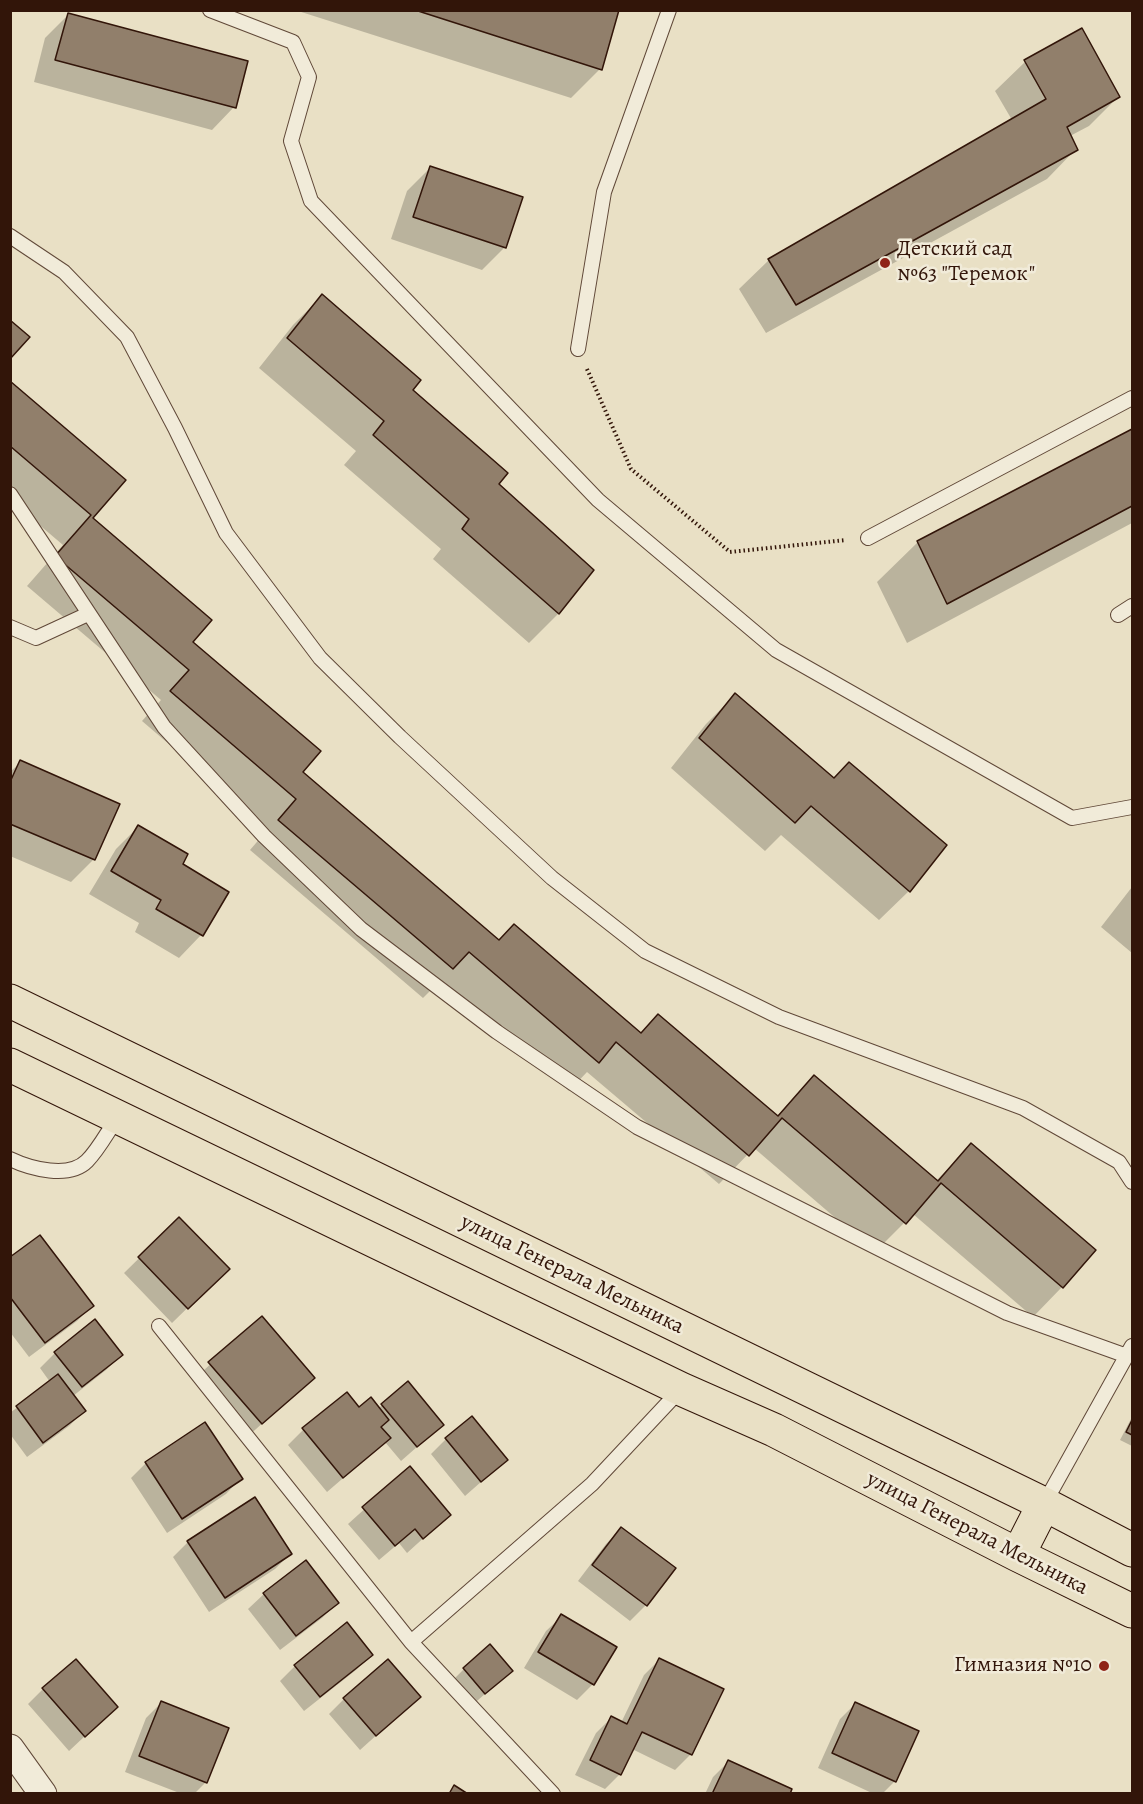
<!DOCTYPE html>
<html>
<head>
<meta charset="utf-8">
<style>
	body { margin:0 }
	#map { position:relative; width:1143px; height:1804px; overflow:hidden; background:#e9e0c5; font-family:Alegreya,serif }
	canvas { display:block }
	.frame { position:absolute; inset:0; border:12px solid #321509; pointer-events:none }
</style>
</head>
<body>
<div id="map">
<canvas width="1143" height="1804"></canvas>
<div class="frame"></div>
</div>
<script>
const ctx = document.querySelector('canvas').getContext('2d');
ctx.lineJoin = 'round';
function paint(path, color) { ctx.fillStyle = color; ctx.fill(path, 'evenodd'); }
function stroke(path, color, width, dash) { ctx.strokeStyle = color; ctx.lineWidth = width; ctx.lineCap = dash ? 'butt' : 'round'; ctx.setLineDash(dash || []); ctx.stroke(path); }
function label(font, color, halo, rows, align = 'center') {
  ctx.font = font + ' Alegreya,serif'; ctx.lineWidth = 5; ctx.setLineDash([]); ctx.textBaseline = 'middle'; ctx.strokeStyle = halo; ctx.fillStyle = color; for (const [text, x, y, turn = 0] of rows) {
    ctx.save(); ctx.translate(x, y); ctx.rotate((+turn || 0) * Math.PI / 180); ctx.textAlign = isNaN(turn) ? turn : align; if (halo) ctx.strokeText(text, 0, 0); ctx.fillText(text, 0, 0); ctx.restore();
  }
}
paint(new Path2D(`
	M295 10H616L600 69 571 98Z
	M68 15 234 107 212 130 34 82 45 38Z
	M1082 30 1118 97 1089 126 1070 136 1076 149 1047 179 766 333 739 289 769 260 1012 120 995 91 1025 62Z
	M430 168 505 247 482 270 391 239 407 191Z
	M322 296 497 485 592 570 558 614 529 643 433 559 441 549 344 465 356 451 259 368 293 325Z
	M10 383 124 480 91 518 301 772 498 941 640 1034 776 1117 814 1077 936 1181 971 1145 1094 1250 1062 1287 1033 1317 913 1214 875 1252 754 1148 719 1184 587 1072 569 1091 440 981 423 998 250 850 268 829 142 721 161 700 27 586 63 545 10 500Z
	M1132 430V523L907 643 877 582 918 542Z
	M735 695 833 780 909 891 879 920 781 835 765 851 671 768 706 724Z
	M21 762 94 859 71 882 10 856V772Z
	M138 827 181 864 227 892 201 935 179 958 135 932 139 923 89 894 116 849Z
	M1132 887V953L1101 927Z
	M179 1219 212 1284 172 1323 124 1273Z
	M10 1259 92 1306 77 1321 29 1357 10 1332Z
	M262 1318 313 1378 246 1438 194 1379Z
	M94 1322 121 1355 106 1370 73 1396 84 1411 69 1426 27 1457 10 1434V1413L50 1382 40 1368 55 1353Z
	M346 1394 359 1409H378L382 1405 442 1425 401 1461 385 1442 327 1492 288 1445 303 1430Z
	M1132 1417V1446L1120 1440Z
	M204 1424 241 1478 226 1494 167 1533 131 1478 146 1463Z
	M446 1439 506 1460 465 1496 431 1454Z
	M410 1468 449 1515 407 1553 399 1543 379 1560 348 1524Z
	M621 1529 674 1569 646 1605 630 1621 578 1581 606 1544Z
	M188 1542 290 1554 275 1569 209 1612 173 1557Z
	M305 1562 337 1603 322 1618 280 1650 248 1609 264 1594Z
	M562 1616 615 1648 593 1684 577 1700 524 1668 546 1631Z
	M371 1655 356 1670 304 1711 280 1681 295 1666Z
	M659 1660 722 1690 691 1754 675 1770 632 1749 620 1774 605 1789 575 1775 596 1733 611 1718 621 1723 644 1675Z
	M464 1669 511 1671 469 1708 449 1684Z
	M43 1689 116 1707 69 1751 28 1704Z
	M419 1697 360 1750 329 1714 344 1699Z
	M161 1703 206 1782 194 1794H182L125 1772 146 1718Z
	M855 1704 895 1781 882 1794H874L818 1768 840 1719Z
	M728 1762 788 1794H705L713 1777Z`), '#0003');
const building = new Path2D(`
	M415 10H619L602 70Z
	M68 13 248 61 236 108 55 60Z
	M1082 28 1120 97 1067 127 1078 150 796 305 768 259 1046 99 1024 60Z
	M430 166 523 197 506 248 413 217Z
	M322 294 421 380 413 390 508 473 499 484 594 570 559 614 462 529 469 519 373 435 384 421 287 338Z
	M10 320 30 337 10 359Z
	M10 381 126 480 93 518 212 620 193 642 321 751 303 772 499 940 514 924 641 1033 658 1014 778 1116 814 1075 938 1181 971 1143 1096 1250 1063 1288 941 1183 906 1224 782 1118 749 1156 616 1042 599 1063 469 952 453 969 278 820 296 799 170 691 189 670 55 556 91 515 10 446Z
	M1132 429V506L947 604 917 541Z
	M735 693 834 778 849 762 947 845 910 892 811 806 795 823 699 738Z
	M20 760 120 804 95 860 10 824V782Z
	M138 825 188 854 183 864 229 892 203 936 156 909 161 900 111 871Z
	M179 1217 230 1269 188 1309 138 1257Z
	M40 1235 94 1306 45 1343 10 1297V1257Z
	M262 1316 315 1378 262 1424 208 1362Z
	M95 1319 123 1355 82 1387 54 1352Z
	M58 1374 86 1411 43 1443 16 1406Z
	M408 1381 444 1425 417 1447 381 1404Z
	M347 1392 359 1407 371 1397 389 1420 381 1427 391 1438 343 1478 302 1428Z
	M472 1416 508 1460 481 1482 445 1438Z
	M1132 1420V1435L1126 1432Z
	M205 1422 243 1479 182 1519 145 1462Z
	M410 1466 451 1515 423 1539 415 1529 395 1546 362 1507Z
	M255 1497 292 1554 225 1598 187 1541Z
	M621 1527 676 1568 647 1606 592 1565Z
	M306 1560 339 1603 296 1636 263 1593Z
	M561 1614 617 1647 594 1685 538 1652Z
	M347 1622 373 1655 320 1697 294 1665Z
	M490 1644 513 1671 485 1694 463 1668Z
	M659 1658 724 1689 692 1755 642 1732 621 1775 590 1760 611 1716 627 1724Z
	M76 1659 118 1707 85 1737 42 1688Z
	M388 1659 421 1697 376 1736 343 1698Z
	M161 1701 229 1728 207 1783 139 1756Z
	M855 1702 919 1731 896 1782 832 1753Z
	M728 1760 792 1789 790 1794H712Z
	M454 1785 468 1794H449Z`);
paint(building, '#917f6b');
stroke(building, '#321509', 1.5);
const service = new Path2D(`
	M210 10 293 42 309 77 291 141 311 201 598 500 776 650 1072 818 1132 807
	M10 236 64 272 127 337 175 428 226 533 320 658 400 737 552 878 645 951 779 1017 1023 1108 1119 1162 1132 1182
	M578 349 604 192 669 10
	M10 494 164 727 264 836 361 929 497 1032 637 1127 1007 1313 1127 1356
	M868 538 1132 398
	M1118 615 1132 606
	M10 627 36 638 88 614
	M10 1159C31 1169 69 1179 87 1161 99 1149 108 1131 118 1117
	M159 1326 411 1642 553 1794
	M1044 1504 1132 1346
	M411 1642 592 1484 681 1389`);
const minor = new Path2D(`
	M10 1748 43 1794`);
const primary = new Path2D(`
	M10 1001 1044 1504 1132 1550
	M10 1065 681 1389 774 1430 1018 1555 1132 1611
	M1018 1555 1044 1504`);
stroke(service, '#604838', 16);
stroke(minor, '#604838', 29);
stroke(primary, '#321509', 35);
stroke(new Path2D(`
	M587 369 631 469 730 552 846 540`), '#321509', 4, [1.5, 3]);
stroke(service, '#f1ebd9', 14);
stroke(minor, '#f1ebd9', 27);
stroke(primary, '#e9e0c5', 33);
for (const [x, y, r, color] of [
	[885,263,6,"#8f2418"],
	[1104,1666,6,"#8f2418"]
]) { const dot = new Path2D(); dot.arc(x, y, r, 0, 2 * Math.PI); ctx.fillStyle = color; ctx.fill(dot); stroke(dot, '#f1ebd9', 2); }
label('22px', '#321509', '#f1ebd9', [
	["Детский сад",897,250],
	["№63 \"Теремок\"",897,275],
	["Гимназия №10",1092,1666,"right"]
], 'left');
label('22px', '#321509', '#f1ebd9', [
	["улица Генерала Мельника",572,1275,26],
	["улица Генерала Мельника",977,1534,27]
]);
</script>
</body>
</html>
